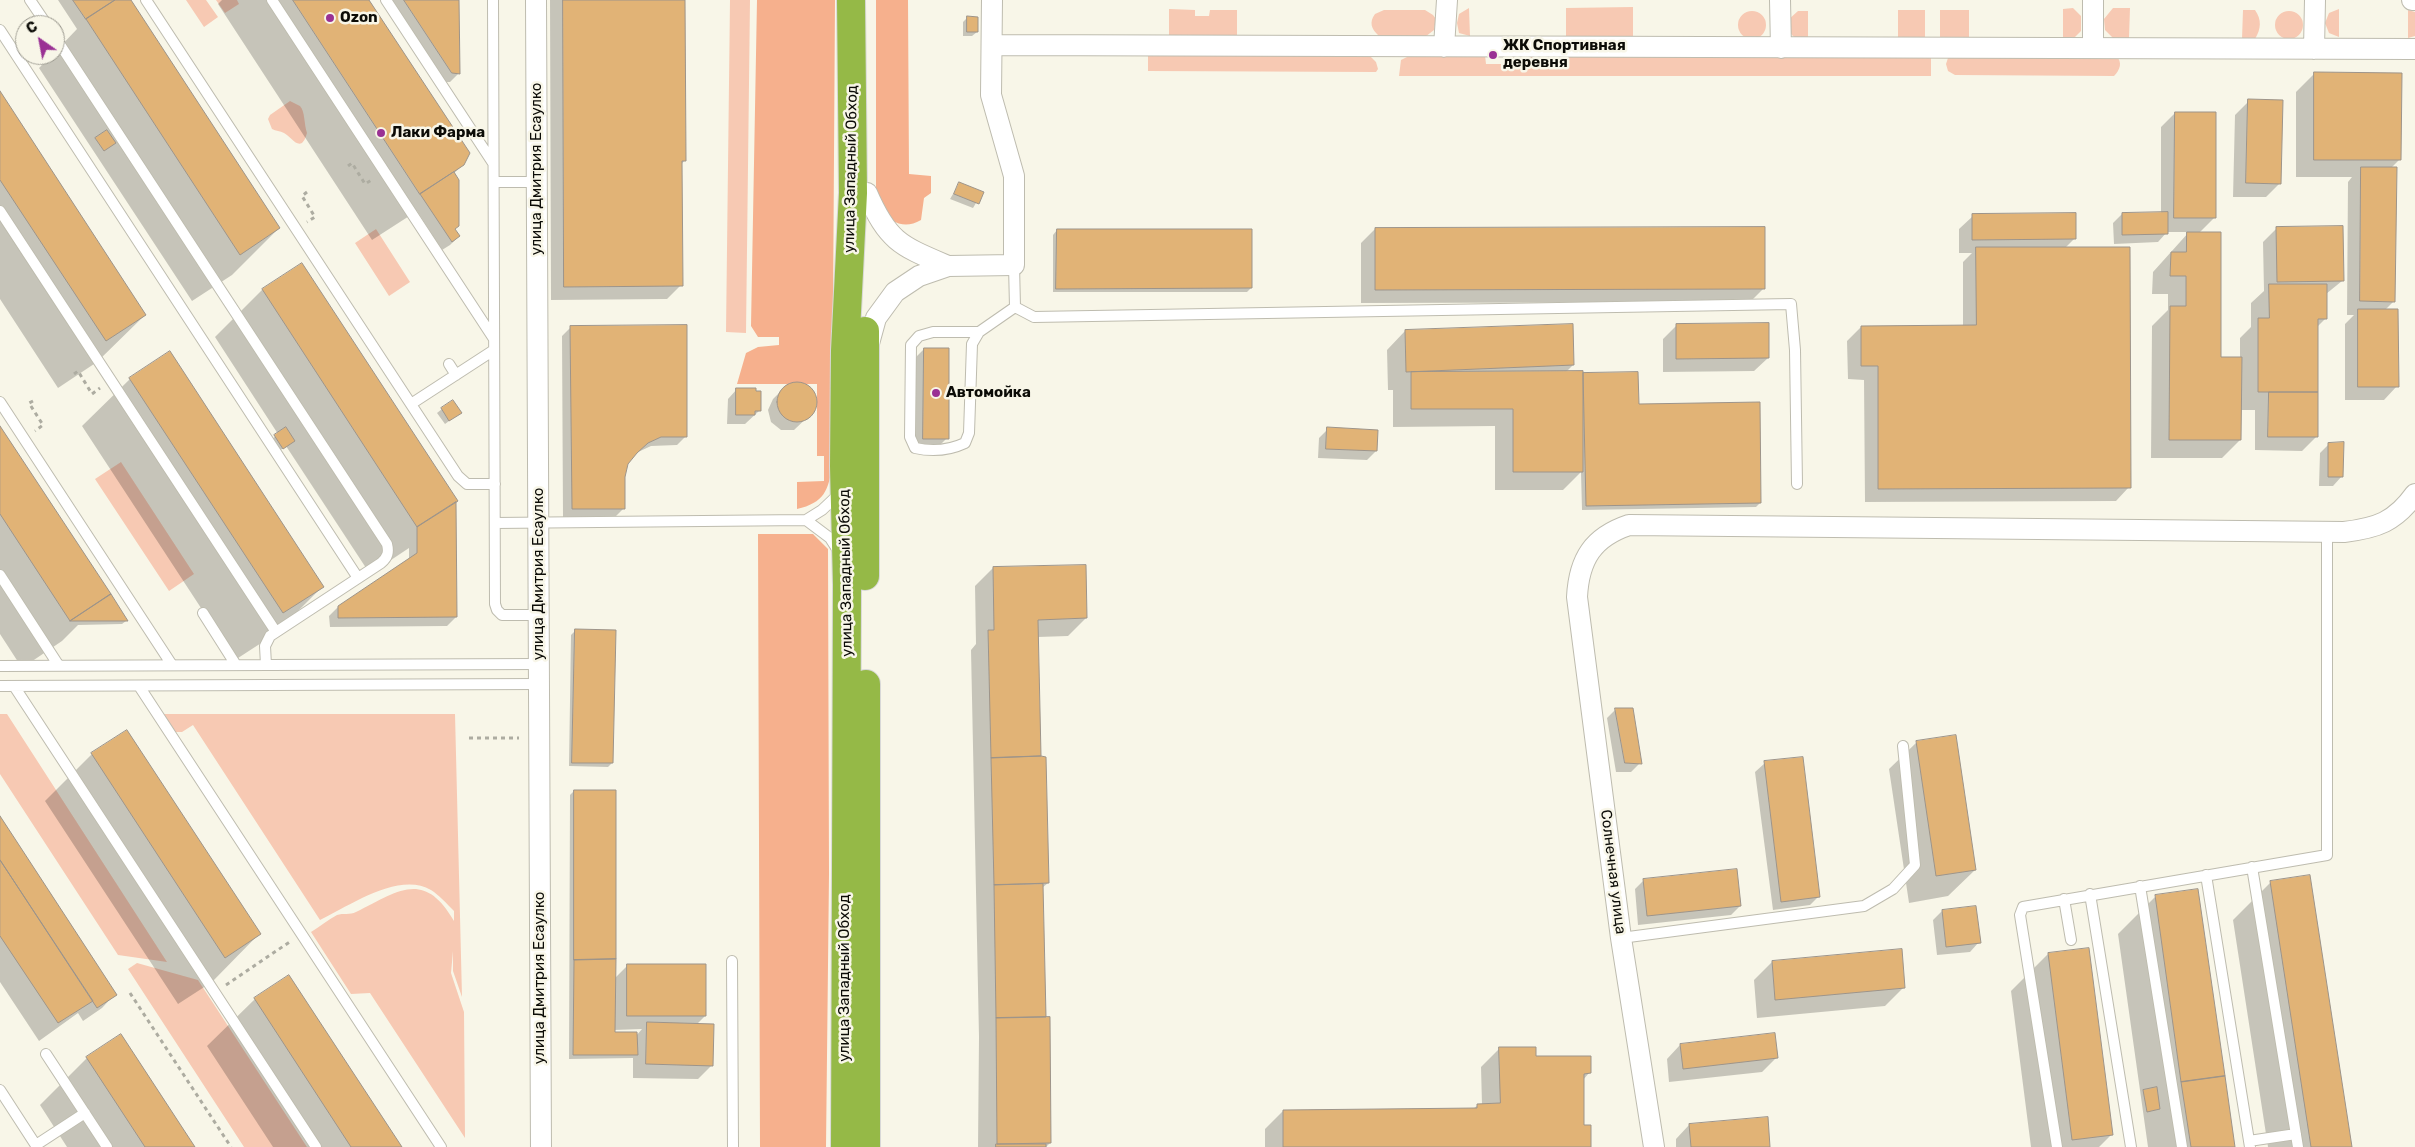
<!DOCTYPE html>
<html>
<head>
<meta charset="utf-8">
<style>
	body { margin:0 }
	#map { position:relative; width:2415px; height:1147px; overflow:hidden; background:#f8f6e8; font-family:Rubik,sans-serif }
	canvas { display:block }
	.north { position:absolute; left:15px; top:15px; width:50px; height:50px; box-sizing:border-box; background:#f8f6e8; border:1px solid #9a988e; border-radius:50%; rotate:327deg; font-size:14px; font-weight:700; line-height:20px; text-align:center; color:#0c0c07 }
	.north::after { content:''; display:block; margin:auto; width:18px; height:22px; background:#9a3194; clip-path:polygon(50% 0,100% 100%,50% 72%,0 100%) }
</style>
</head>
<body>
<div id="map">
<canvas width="2415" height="1147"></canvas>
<div class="north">С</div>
</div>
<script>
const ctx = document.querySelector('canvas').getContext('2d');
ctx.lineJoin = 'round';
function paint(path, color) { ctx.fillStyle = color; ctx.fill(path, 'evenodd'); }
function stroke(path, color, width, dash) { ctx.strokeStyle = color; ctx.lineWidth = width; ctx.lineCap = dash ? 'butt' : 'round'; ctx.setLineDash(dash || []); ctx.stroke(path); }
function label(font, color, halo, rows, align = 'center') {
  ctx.font = font + ' Rubik,sans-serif'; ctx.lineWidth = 5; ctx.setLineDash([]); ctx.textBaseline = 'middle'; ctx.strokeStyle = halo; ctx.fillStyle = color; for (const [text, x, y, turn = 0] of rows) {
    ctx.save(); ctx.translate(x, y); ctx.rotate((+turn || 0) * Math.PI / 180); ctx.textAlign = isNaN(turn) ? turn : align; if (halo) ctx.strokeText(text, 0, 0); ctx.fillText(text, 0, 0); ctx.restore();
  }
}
paint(new Path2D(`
	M186 0H206L218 17 204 27Z
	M216 0H237L239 4 225 13Z
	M730 0H750L746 333 726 332Z
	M1633 7V37H1566V8Z
	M1469 8 1470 36 1459 33 1457 23 1459 14Z
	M2073 8 2081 16V31L2074 38H2063V9Z
	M2113 8H2130L2129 38H2113L2105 30 2104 19Z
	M1169 9 1195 10V16H1209L1210 10H1237V36H1169Z
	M2339 9V37L2329 33 2325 23 2329 13Z
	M1384 10H1425L1433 15 1436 19 1434 30 1425 37 1379 36C1371 29 1369 22 1375 14Z
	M1898 10H1925V40H1898Z
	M1940 10H1969V39L1940 40Z
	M2243 10H2255C2262 20 2261 29 2255 39H2242Z
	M2408 10 2415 12V36L2408 38Z
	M2275 25a14 14 0 1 1 28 0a14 14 0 1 1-28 0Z
	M1738 25a14 14 0 1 1 28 0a14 14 0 1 1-28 0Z
	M1798 11H1808V41C1791 37 1791 38 1788 20Z
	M1148 52 1369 55 1376 62 1378 69 1376 72 1148 71Z
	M1485 55 1486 64H1510V56L1931 55V76H1399L1401 60 1409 56Z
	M1949 55 2116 56C2123 62 2120 70 2114 76L1955 75 1948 71 1946 64Z
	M290 101 300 106C305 111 304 124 307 133 301 155 292 137 284 133 280 131 276 131 272 129L268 119 270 115Z
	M376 229 410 282 389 296 355 243Z
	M121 462 194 574 169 591 95 479Z
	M0 714H7L167 962 118 955 0 774Z
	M164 714H455L462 997 453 971V951L451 973 464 1012 465 1138 370 993 351 994 311 932C319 927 328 920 337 915 343 913 350 915 356 912 398 891 424 869 454 921V911C447 904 439 895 431 890 399 871 349 906 320 920L193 725 182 732H175Z
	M137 963 198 980 307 1147H244L128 969Z`), '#f7c9b3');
paint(new Path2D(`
	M757 0H835L832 465C829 490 824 503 797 509V482L824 481V456H817V384H737L746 353 758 347 779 345V337H758L751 326Z
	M876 0H908L909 174 931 176V193L924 198 921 220C910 226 902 226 891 220L876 190Z
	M758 534H813L828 549 829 874 826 1147H760Z`), '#f6b08d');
paint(new Path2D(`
	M58 0H130L279 228 232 275 192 301 39 68 52 55H55V52L77 29Z
	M222 0H368L463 165 453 174 454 229 459 236 450 245 442 250 417 211 372 240 218 4Z
	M390 0H458L459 73 450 82H443Z
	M550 0H684V161L681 165V285L667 299 551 300Z
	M967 18 977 32 972 36H963V22Z
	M2315 73 2400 159 2391 168 2394 301 2385 310 2397 386 2384 400H2345V324L2354 315H2347L2348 182 2352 177H2296V92Z
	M0 94 145 315 97 362 58 388 0 299Z
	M2249 101 2280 183 2266 197H2233L2235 115Z
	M2175 113 2214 218 2199 233 2219 358H2240V338L2251 327V303L2264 291 2263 242 2277 228 2342 281 2326 294V318L2317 327 2316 437 2302 451 2255 450V410H2240V440L2222 458H2151L2152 326 2168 310V294H2152L2153 272 2189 232H2167L2158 242 2114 244 2113 223 2122 214 2161 213V127Z
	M959 184 982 193 973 208 950 199Z
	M1973 216 2075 238 2065 248 2129 487 2116 501 1865 502 1864 380 1848 379 1847 341 1861 327H1963V262L1972 253H1959V229Z
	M1375 229 1764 288 1750 302 1361 303V243Z
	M1057 230 1251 288 1247 292H1053V235Z
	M302 264 455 502 456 617 447 626 330 627 329 616 338 607 409 560V548L370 574 286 446 278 452 271 440 278 434 215 337 262 290Z
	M1677 325 1768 358 1754 371 1663 372V339Z
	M571 327 686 436 677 445 651 446 638 452 627 463 623 477 624 508 615 517 563 518 562 336Z
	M1405 331 1573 365 1565 373 1582 376 1584 374 1637 406 1760 503 1756 507 1582 510 1581 472 1563 490H1495V426L1393 427V390H1388L1387 350Z
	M924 349 947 438 933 452H910V363Z
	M130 379 322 587 275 634 235 660 82 426Z
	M799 384 810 389 813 394 815 405 813 412 794 430H781L771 422 768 410 773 399 782 390 787 386Z
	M737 389 759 411 745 424H727L728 399Z
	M442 409 460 413 445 424 437 413Z
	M0 428 126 621 122 624 78 625 62 641 22 668 0 634Z
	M1328 429 1376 451 1367 460 1318 458 1319 438Z
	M2329 444 2342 476 2333 486H2319L2320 453Z
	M993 568 1086 618 1068 636 1038 637 1040 758 1048 883 1042 888 1050 1143 1046 1147H978L979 1037 971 650 976 644 975 586Z
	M575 631 612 763 608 767 569 766 571 635Z
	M1616 709 1640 763 1631 772H1616L1607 718Z
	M1955 737 1975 870 1948 896 1909 903 1889 769 1916 743Z
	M92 754 259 934 212 982 178 1004 45 801Z
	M1765 763 1819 896 1810 905 1773 910 1755 772Z
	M574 791 614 979 628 965 705 1016 696 1025 712 1065 698 1079 633 1078V1058L569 1059 570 795ZM642 1029 636 1036 614 1034V1030Z
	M0 818 115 994 102 1008 83 1021 78 1013 39 1041 0 982Z
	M1644 880 1740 906 1731 915 1638 925 1635 889Z
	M2271 882 2351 1147H2268L2233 920Z
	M2155 897 2234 1147H2148L2118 934Z
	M1942 911 1979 942 1970 952 1937 955 1933 920Z
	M2048 954 2112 1134 2099 1147H2031L2011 991Z
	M1772 962 1904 987 1885 1006 1757 1018 1754 980Z
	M289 976 401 1147H273L207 1046 255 999Z
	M1680 1045 1776 1058 1762 1072 1669 1082 1667 1059Z
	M1500 1048 1589 1073 1583 1080V1126L1590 1147H1265V1129L1283 1111 1473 1109 1478 1105H1482L1481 1067Z
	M87 1058 193 1147H67L40 1105Z
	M1689 1125 1769 1147H1676V1139Z`), '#0003');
const building = new Path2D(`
	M73 0H115L86 19Z
	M115 0H131L280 228 240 255 86 19Z
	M293 0H369L470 153 464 165 420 194Z
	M404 0H459L460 74 452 73Z
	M563 0H685L686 161H682L683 286 564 287Z
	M967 16 978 17V32H967Z
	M2314 72 2402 73 2401 160H2314Z
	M0 91 146 315 106 341 0 180Z
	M2248 99 2283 100 2281 184 2246 183Z
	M2175 112H2216V218H2174Z
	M107 130 116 143 104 151 95 138Z
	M2361 167H2397L2395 302 2360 301Z
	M454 172 459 180V226L455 229 460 236 452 242 420 194Z
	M959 182 984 192 979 204 954 194Z
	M2168 212V234L2122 235V213Z
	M2076 213V239L1972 240V214Z
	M2343 226 2344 281 2277 282 2276 227Z
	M1765 227V289L1375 290V228Z
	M1057 229H1252V288L1056 289Z
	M2187 232H2221V357H2242L2241 440H2169L2170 306H2186V276H2170L2171 252H2186Z
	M1976 247H2130L2131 488 1878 489V366H1861V326L1976 325Z
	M302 263 458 501 417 527 262 289Z
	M2269 284H2327V319H2318V392H2258V318H2269Z
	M2358 309H2398L2399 387H2358Z
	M1769 323V358L1676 359V324Z
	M1573 324 1574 365 1406 372 1405 330Z
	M687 325V437H661L648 443 637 453 628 464 625 477V509H572L570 326Z
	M924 348H949V439H923Z
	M170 351 324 587 283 613 129 378Z
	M1583 371V472H1513V409H1411V372Z
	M1638 372 1639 404 1760 402 1761 503 1586 506 1583 373Z
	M777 402a20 20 0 1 1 40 0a20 20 0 1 1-40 0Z
	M736 388H756V391H761V411H755V415H736Z
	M2269 392H2318V437H2268Z
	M453 400 462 413 449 421 441 408Z
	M0 426 111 594 70 621 0 514Z
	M286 427 295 441 283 449 274 435Z
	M1327 427 1378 430 1377 451 1326 449Z
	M2344 442 2343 477H2328V443Z
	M456 502 457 617 338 618V606L417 553V527Z
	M1086 565 1087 618 1038 620 1041 756 991 758 988 630H994L993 567Z
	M111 594 128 621H70Z
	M575 629 616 630 613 763H572Z
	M1615 708H1633L1642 764 1625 763Z
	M127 730 261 934 225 958 91 753Z
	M1956 735 1976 870 1936 876 1916 741Z
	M1041 756 1046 757 1049 883 994 885 991 758Z
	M1803 757 1820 897 1781 902 1764 761Z
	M574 790H616V959L574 960Z
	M0 816 117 995 97 1008 0 860Z
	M0 860 93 1001 58 1023 0 936Z
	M1737 869 1741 906 1647 916 1643 879Z
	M2310 875 2352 1147H2311L2270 881Z
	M1043 884 1046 1017 996 1018 994 885Z
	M2198 889 2225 1076 2181 1082 2155 895Z
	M1976 906 1981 943 1946 947 1942 910Z
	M2089 948 2113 1135 2072 1140 2048 953Z
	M1902 949 1905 988 1775 1000 1772 961Z
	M616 959 615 1032H637L638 1055H573L574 960Z
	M627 964H706V1016H627Z
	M289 975 308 1004 402 1147H351L254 998Z
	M1050 1017 1051 1143 997 1144 996 1018Z
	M647 1022 714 1024 713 1066 646 1064Z
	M1775 1033 1778 1058 1683 1069 1680 1044Z
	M121 1034 195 1147H145L86 1057Z
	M1499 1047H1536V1056H1591V1073L1584 1074V1125H1591V1147H1283V1110L1477 1108V1104L1500 1103Z
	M2225 1076 2235 1147H2191L2181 1082Z
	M2157 1087 2160 1109 2147 1112 2143 1090Z
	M1768 1117 1770 1147H1691L1689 1124Z
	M996 1144H1046V1147H996Z`);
paint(building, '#e1b376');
stroke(building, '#9d948a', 1);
const lane = new Path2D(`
	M30 0 47 25
	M146 0 458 476 467 484H495
	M272 0 494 339
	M386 0 493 163
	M493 0 495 604 497 610 502 615H539
	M0 30 358 578
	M55 37 387 544C389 552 388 557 381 563L270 636 265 646 266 665
	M494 182H537
	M0 211 276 632
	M1014 265 1015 307 1034 317 1791 304 1795 350 1797 484
	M979 332H933L919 336 911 345 910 437 915 448C933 452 948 451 965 443L969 433 972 344 979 332 1015 307
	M449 364 456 375
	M0 402 172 665
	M411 404 494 350
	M806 520 830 538 839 552
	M495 523 806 520 822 510 840 493
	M0 575 59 666
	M203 613 236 665
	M0 666 539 664
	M0 686 539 684
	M14 686 316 1147
	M139 686 441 1147
	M2252 867 2298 1147
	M2206 875 2250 1147
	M2140 886 2182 1147
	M2090 894 2131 1147
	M2064 899 2071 940
	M1621 938 1864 906 1893 889 1915 865 1903 746
	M732 961 733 1147
	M46 1054 107 1147
	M0 1090 37 1147
	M2249 1141 2296 1134
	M36 1145 85 1113
	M2057 1147 2020 915 2023 907 2327 855V532`);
const street = new Path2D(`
	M536 0 541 1147
	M1780 0 1781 48
	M2412 0H2415
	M992 45 2415 49
	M1444 47 1447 0
	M2093 48V0
	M2314 49 2315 0
	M867 193C888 242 901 246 948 266
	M868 347 876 318 895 292 919 276 948 266 1014 265V176L991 95 992 0
	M1654 1147 1621 938 1577 597C1579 559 1593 537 1629 525L2344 532C2377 528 2395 522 2415 494`);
const highway = new Path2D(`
	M865 331V576
	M866 684V1147
	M845 1147 847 585 844 466 845 351 853 193 851 0`);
stroke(lane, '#bebcaf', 12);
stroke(street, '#bebcaf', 22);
stroke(highway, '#d8d8d7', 30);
stroke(new Path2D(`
	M348 166 352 163 365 184 373 179
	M307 192 302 196 315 217 307 222
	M74 374 78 371 92 394 100 388
	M33 401 29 403 43 425 35 431
	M469 738H519
	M226 985 291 941
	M130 993 231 1147`), '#adaca1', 3, [4, 4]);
stroke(lane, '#fff', 10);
stroke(street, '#fff', 20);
stroke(highway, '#95b947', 28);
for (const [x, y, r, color] of [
	[330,18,5,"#9a3194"],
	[1493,55,5,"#9a3194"],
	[381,133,5,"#9a3194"],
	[936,393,5,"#9a3194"]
]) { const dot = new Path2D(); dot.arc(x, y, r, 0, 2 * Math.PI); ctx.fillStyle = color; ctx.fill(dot); stroke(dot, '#f8f6e8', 2); }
label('bold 15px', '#0c0c07', '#f8f6e8', [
	["Ozon",340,18],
	["ЖК Спортивная",1503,46],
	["деревня",1503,63],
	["Лаки Фарма",391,133],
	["Автомойка",946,393]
], 'left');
label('15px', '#0c0c07', '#f8f6e8', [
	["улица Дмитрия Есаулко",537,169,-90],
	["улица Западный Обход",851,169,-89],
	["улица Западный Обход",846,573,-91],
	["улица Дмитрия Есаулко",539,574,-90],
	["Солнечная улица",1613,872,83],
	["улица Дмитрия Есаулко",540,978,-90],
	["улица Западный Обход",845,978,-90]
]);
</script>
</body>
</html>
